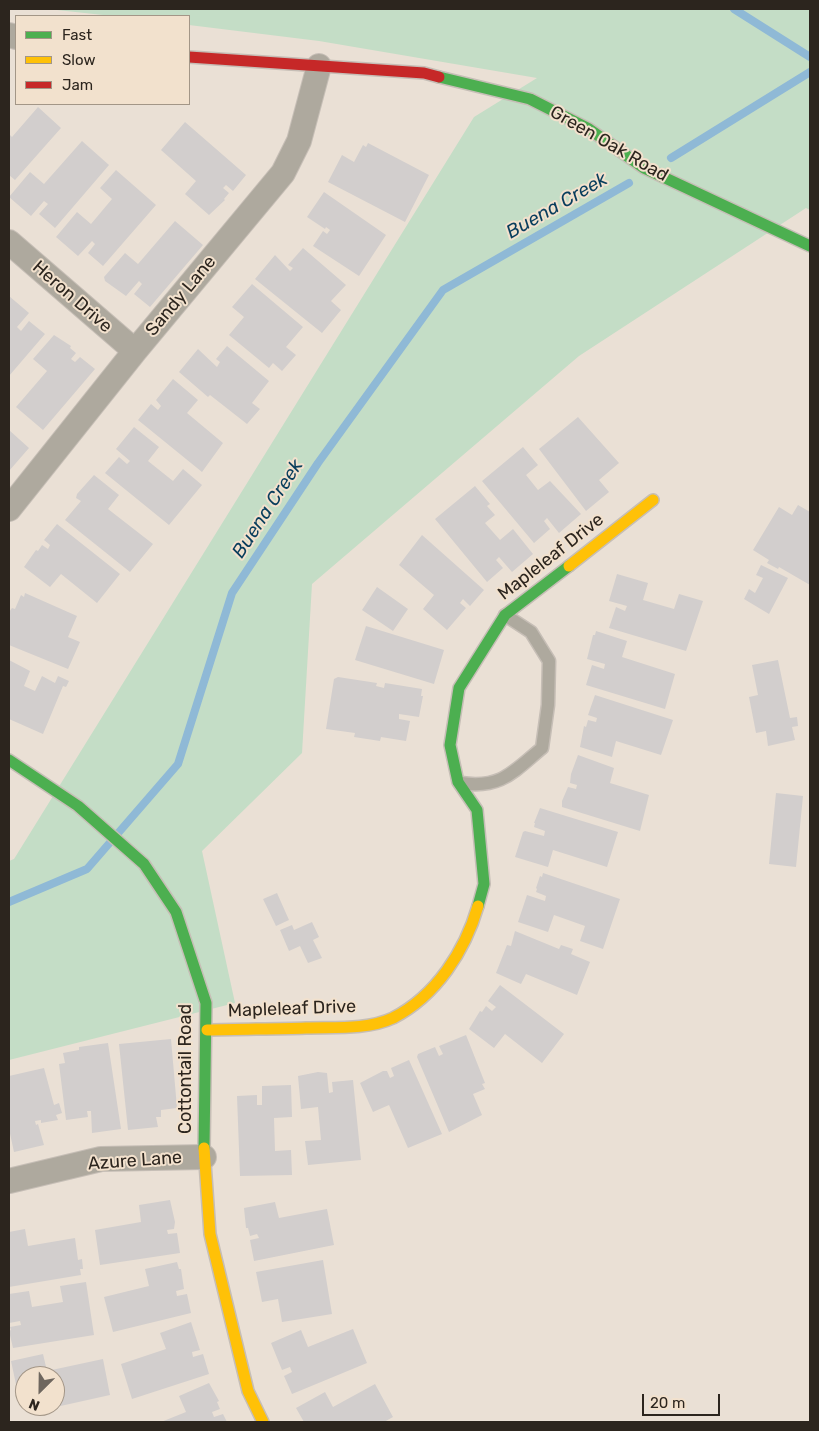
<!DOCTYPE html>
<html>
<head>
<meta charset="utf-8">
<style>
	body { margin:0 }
	#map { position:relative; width:819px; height:1431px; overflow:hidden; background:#eae0d5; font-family:Rubik,sans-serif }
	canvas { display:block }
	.frame { position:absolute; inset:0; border:10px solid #2c251e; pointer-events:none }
	.legend { position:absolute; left:15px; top:15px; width:175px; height:90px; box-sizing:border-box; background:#f2e1cd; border:1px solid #a39687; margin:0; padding:6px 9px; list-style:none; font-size:15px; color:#2c251e }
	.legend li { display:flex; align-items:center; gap:10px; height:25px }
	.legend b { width:25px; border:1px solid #a39687 }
	.north { position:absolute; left:15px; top:1366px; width:50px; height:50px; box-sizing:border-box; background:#f2e1cd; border:1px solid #a39687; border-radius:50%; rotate:203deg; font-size:14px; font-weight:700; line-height:20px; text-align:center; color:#2c251e }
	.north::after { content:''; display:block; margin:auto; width:18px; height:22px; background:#6e665e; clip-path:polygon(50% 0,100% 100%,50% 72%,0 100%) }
	.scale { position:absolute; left:642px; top:1394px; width:78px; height:22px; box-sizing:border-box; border:2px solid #2c251e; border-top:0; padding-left:6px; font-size:15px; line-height:18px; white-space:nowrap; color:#2c251e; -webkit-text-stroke:4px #f2e1cd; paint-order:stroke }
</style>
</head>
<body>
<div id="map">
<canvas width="819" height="1431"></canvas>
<div class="frame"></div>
<ul class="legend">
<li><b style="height:6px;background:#4caf50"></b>Fast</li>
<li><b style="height:6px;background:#ffc107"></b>Slow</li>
<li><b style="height:6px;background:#c62828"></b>Jam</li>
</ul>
<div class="north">N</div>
<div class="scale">20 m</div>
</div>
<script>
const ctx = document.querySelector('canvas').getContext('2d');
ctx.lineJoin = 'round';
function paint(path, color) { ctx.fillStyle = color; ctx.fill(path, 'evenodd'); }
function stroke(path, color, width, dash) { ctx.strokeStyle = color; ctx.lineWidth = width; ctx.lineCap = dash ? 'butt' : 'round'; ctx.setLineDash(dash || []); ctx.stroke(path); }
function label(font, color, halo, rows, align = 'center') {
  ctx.font = font + ' Rubik,sans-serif'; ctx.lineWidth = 4; ctx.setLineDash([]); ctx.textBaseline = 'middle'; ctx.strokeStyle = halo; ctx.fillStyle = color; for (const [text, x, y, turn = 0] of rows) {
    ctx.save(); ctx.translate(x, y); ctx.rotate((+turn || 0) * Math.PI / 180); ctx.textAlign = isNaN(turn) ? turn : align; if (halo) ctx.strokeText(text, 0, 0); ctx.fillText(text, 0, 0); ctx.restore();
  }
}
paint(new Path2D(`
	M48 9H810V210L806 208 579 356 312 584 302 753 202 851 235 1003 9 1060V861L14 859 474 117 537 78 319 41 189 25V16H112Z`), '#c4ddc6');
stroke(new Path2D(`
	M734 9 810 57
	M671 158 810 72
	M9 902 87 869 178 764 232 593 318 463 443 290 629 183`), '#8fb9d6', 8);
paint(new Path2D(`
	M38 107 61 128 15 180 9 175V134L12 137Z
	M185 122 246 175 233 191 226 185 223 188 229 193 224 199 225 200 209 215 185 194 196 181 161 150Z
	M82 141 109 165 55 228 39 214 48 204 44 201 31 216 9 197 30 172 44 184Z
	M368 143 429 175 405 222 328 182 342 155 354 162 363 145 366 147Z
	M116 170 156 205 103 266 88 253 95 244 92 241 78 256 56 237 77 212 91 224 112 199 100 188Z
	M324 192 386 235 359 276 313 246 323 231 327 234 330 230 326 227 325 229 307 217Z
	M175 221 203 245 150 307 134 294 142 284 139 281 126 296 105 281 104 277 125 253 138 264Z
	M303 248 346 285 331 301 341 310 322 333 255 279 275 255 290 271 293 268 288 265Z
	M252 284 303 327 286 347 296 355 282 371 273 363 269 368 229 335 244 317 232 307Z
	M9 296 29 313 17 327 21 331 29 321 45 334 9 376Z
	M54 335 71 346 70 348 76 353 71 359 75 362 80 357 95 369 43 430 16 407 47 371 33 359Z
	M227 346 269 381 252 403 260 409 247 424 210 395 208 397 179 372 198 349 217 367 220 362 216 359Z
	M173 379 198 400 187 413 223 443 202 472 138 420 151 404 158 410 161 406 156 400Z
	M578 417 619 463 599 480 609 492 586 511 539 449Z
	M134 427 159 447 148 461 173 481 183 469 202 485 169 525 105 473 119 457 127 464 130 461 116 449Z
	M9 430 29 448 9 471Z
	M523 447 538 465 526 475 538 490 550 481 581 514 559 533 547 518 544 521 550 529 534 543 482 481Z
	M94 475 119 495 108 509 153 544 130 572 65 520 81 501 76 498 77 494Z
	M475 486 490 504 487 506 495 515 485 523 500 540 513 529 533 554 512 572 499 557 496 560 503 568 487 582 435 519Z
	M798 505 810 512V585L779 567 778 569 767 563 769 560 753 550 779 507 792 515Z
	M57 524 120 574 97 603 61 574 50 587 24 567 36 550 38 551 42 545 48 549 50 545 44 540Z
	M422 535 484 590 470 606 463 599 460 603 466 608 447 630 423 609 434 595 399 565Z
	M761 565 788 578 769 614 744 599 749 589 755 593 763 578 756 575Z
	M617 574 648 583 643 600 674 609 679 594 703 601 686 651 609 628 616 607 625 611 627 606 609 601Z
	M377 587 408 609 393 631 362 610Z
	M25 593 77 616 68 637 80 642 68 669 9 645V612L12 608 15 609 21 595 24 597Z
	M366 626 444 650 434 684 355 660Z
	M596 631 627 641 622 657 675 674 665 709 586 685 592 665 604 669 605 664 587 659 593 635H595Z
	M9 660 30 671 24 686 35 691 42 676 55 683 58 676 69 681 66 687 63 686 43 734 9 719Z
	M778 660 790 718 797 717 798 726 792 727 795 740 768 746 766 731 756 733 749 697 758 695 752 665Z
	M338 677 377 683 376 686 384 688 385 683 422 689 421 696H423L419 717 399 714V719L410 721 406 741 381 737 380 741 354 737 355 733 326 729 334 679Z
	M595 695 673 720 661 755 616 741 612 757 580 747 584 726 586 727 588 720 596 722 597 718 588 715Z
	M578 755 614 768 610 783 649 795 640 831 562 807V801L568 787 576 789 577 785 570 783 571 774Z
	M776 793 803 796 796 867 769 864Z
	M540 808 618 832 607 867 553 850 548 867 515 857 523 832 525 831 544 836 545 831 534 827 535 823H534Z
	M543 873 620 899 603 949 580 941 585 926 554 915 548 932 518 922 527 895 545 901 546 896 536 892 537 889 536 888 540 876 542 877Z
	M277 893 289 920 276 926 263 899Z
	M312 922 319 937 313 940 322 958 308 963 300 946 289 951 280 930 292 925 294 930Z
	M515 931 559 949 561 945 573 949 571 954 590 962 577 995 526 974 521 984 496 973 507 945 511 946Z
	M500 985 564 1034 542 1063 505 1034 494 1048 469 1029 480 1011 482 1012 486 1006 492 1011 496 1007 488 1001Z
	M466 1035 485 1083 482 1084 485 1089 473 1094 482 1115 449 1132 417 1057 418 1054 435 1047 439 1056 443 1054 439 1046Z
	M171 1039 177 1108 161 1110V1117H156L158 1127 128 1130 119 1044Z
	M108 1043 121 1129 92 1133 91 1111H87L88 1117 66 1120 59 1064 65 1063 63 1053 79 1050V1047Z
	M409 1060 442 1134 408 1148 389 1105 373 1112 360 1083 383 1071H387L390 1078 394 1076 391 1068Z
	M44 1068 54 1105 59 1103 62 1113 56 1115 58 1120 41 1123V1120L35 1121 36 1125 38 1124 44 1145 14 1152 9 1129V1076Z
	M318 1072 327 1073 329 1093 333 1092 332 1082 353 1080 361 1160 308 1165 305 1141 321 1140 318 1107 301 1109 298 1076Z
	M291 1085 292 1117 274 1118 275 1151 291 1150 292 1175 240 1176 237 1096 257 1095V1105H262V1086Z
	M170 1200 175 1222 174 1229 167 1230 168 1234 177 1233 180 1253 100 1265 95 1230 141 1222 139 1205Z
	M275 1202 279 1218 327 1209 334 1245 254 1261 250 1240 259 1238 257 1234 250 1236 248 1228H246L244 1208Z
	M25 1229 28 1246 75 1238 78 1260 82 1259 83 1269H80L81 1275 9 1287V1232Z
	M323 1260 332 1314 282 1322 278 1299 262 1302 256 1272Z
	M177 1262 179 1269H181L184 1289 176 1291 177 1296 187 1294 191 1313 113 1332 104 1297 149 1286 145 1269Z
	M86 1282 94 1335 13 1348 9 1331 11 1330 10 1327 21 1325 20 1321 9 1323V1294L29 1291 32 1307 63 1302 60 1286Z
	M191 1322 200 1350 192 1352 193 1357 203 1354 209 1374 132 1399 121 1364 166 1349 160 1333Z
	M353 1329 367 1363 292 1394 284 1376 292 1372 290 1367 282 1370 271 1343 301 1330 308 1347Z
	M43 1354 47 1371 103 1359 110 1395 29 1413 28 1406H55V1376H25V1388L17 1389 11 1361Z
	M209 1383 219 1401 217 1402 220 1409 212 1412 214 1417 223 1414 227 1422H161L186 1412 179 1396Z
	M375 1384 393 1417 384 1422H304L296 1408 325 1392 333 1407Z`), '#d2cecd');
const lane = new Path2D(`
	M461 783C501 789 513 772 542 748L548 705 549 661 531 632 505 615`);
const street = new Path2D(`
	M9 35 16 37
	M9 242 135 351
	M9 509 135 351 283 173 299 141 319 66
	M9 1181 101 1159 204 1157`);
const fast = new Path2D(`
	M439 77 530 99 589 129 644 168 810 246
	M9 760 78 806 144 864 176 912 206 1003 204 1148
	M478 906 484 884 477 810 458 782 450 745 459 688 505 615 569 566`);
const slow = new Path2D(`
	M569 566 653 500
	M207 1030C240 1029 273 1029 306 1028 334 1027 367 1030 393 1018 436 996 465 951 478 906
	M204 1148 210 1234 248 1391 263 1422`);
const jam = new Path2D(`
	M189 57 424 73 439 77`);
stroke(lane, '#c6beb6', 15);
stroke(street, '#c6beb6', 26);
stroke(fast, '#c6beb6', 14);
stroke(slow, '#c6beb6', 14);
stroke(jam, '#c6beb6', 14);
stroke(lane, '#aea99e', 12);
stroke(street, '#aea99e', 24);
stroke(fast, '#4caf50', 11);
stroke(slow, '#ffc107', 11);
stroke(jam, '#c62828', 11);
label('18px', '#2c251e', '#f2e1cd', [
	["Green Oak Road",609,144,30],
	["Sandy Lane",181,296,-50],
	["Heron Drive",72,297,41],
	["Mapleleaf Drive",551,557,-38],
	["Mapleleaf Drive",292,1009,-2],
	["Cottontail Road",186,1069,-90],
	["Azure Lane",135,1161,-4]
]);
label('italic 19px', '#083d5c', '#f2e1cd', [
	["Buena Creek",557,206,-30],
	["Buena Creek",268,509,-57]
]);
</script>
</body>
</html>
